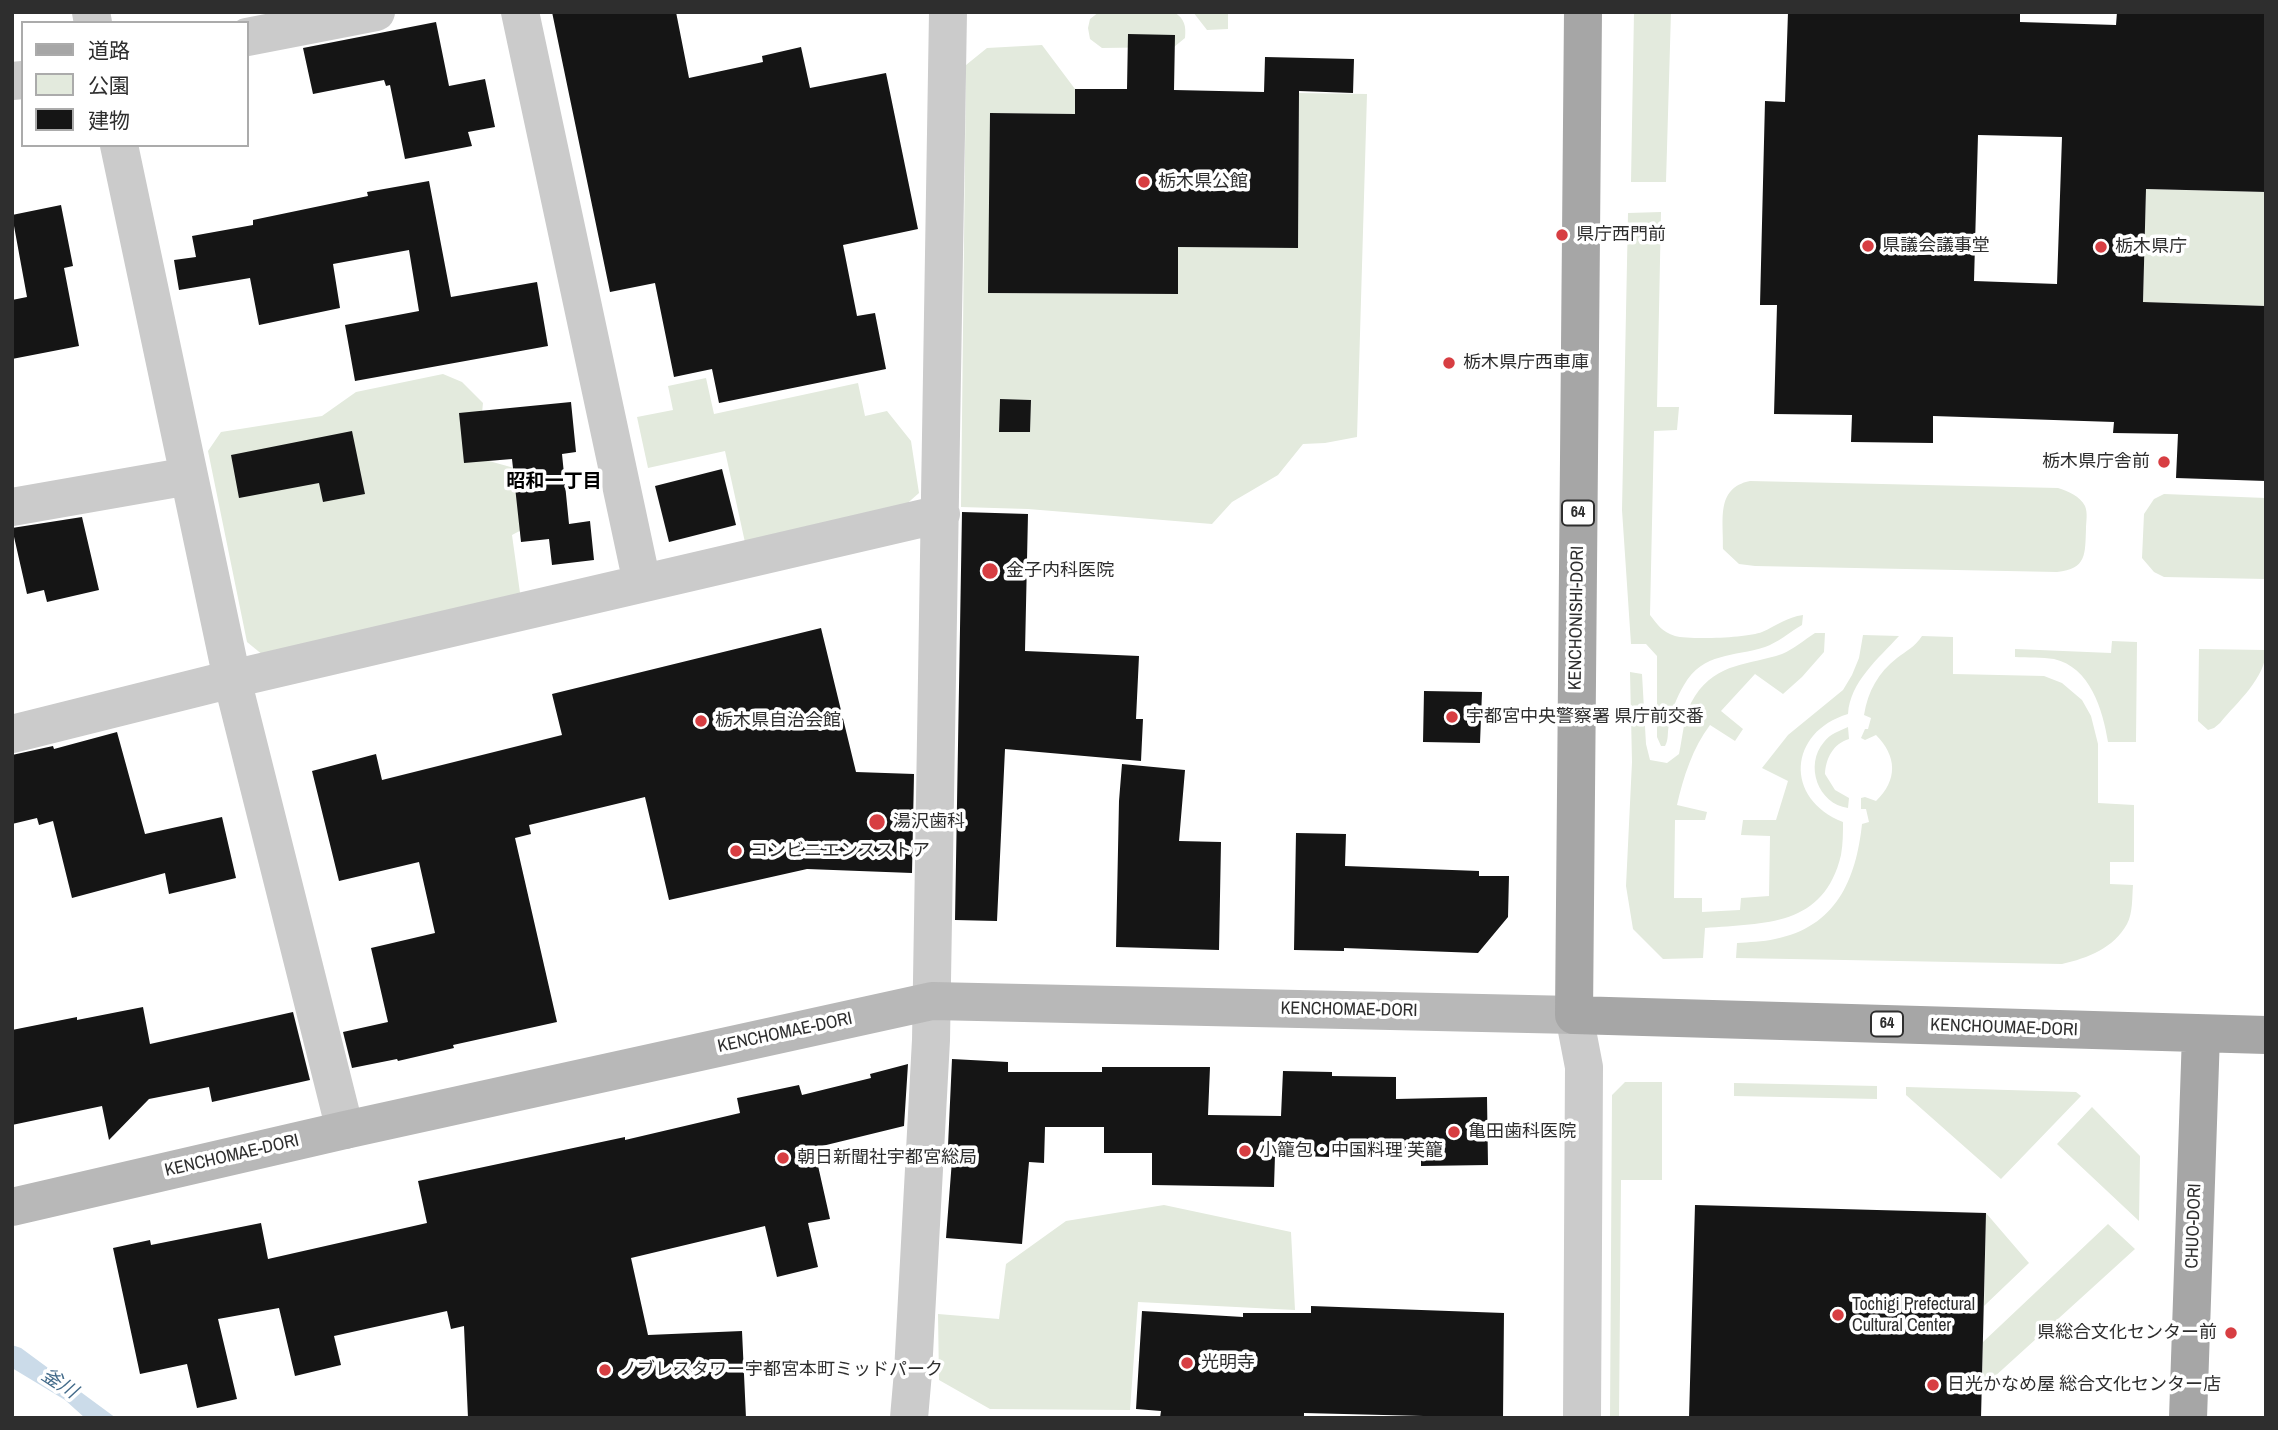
<!DOCTYPE html>
<html>
<head>
<meta charset="utf-8">
<style>
	body { margin:0 }
	#map { position:relative; width:2278px; height:1430px; overflow:hidden; background:#fff; font-family:"Archivo Narrow","Noto Sans JP",sans-serif }
	canvas { display:block }
	.frame { position:absolute; inset:0; border:14px solid #2e2e2e; pointer-events:none }
	.legend { position:absolute; left:21px; top:21px; width:228px; height:126px; box-sizing:border-box; background:#fff; border:2px solid #ababab; margin:0; padding:9px 12px; list-style:none; font-size:21px; color:#2e2e2e }
	.legend li { display:flex; align-items:center; gap:14px; height:35px }
	.legend b { width:35px; border:2px solid #ababab }
</style>
</head>
<body>
<div id="map">
<canvas width="2278" height="1430"></canvas>
<div class="frame"></div>
<ul class="legend">
<li><b style="height:9px;background:#a6a6a6"></b>道路</li>
<li><b style="height:19px;background:#e3eadd"></b>公園</li>
<li><b style="height:19px;background:#151515"></b>建物</li>
</ul>
</div>
<script>
const ctx = document.querySelector('canvas').getContext('2d');
ctx.lineJoin = 'round';
function paint(path, color) { ctx.fillStyle = color; ctx.fill(path, 'evenodd'); }
function stroke(path, color, width, dash) { ctx.strokeStyle = color; ctx.lineWidth = width; ctx.lineCap = dash ? 'butt' : 'round'; ctx.setLineDash(dash || []); ctx.stroke(path); }
function label(font, color, halo, rows, align = 'center') {
  ctx.font = font + ' "Archivo Narrow","Noto Sans JP",sans-serif'; ctx.lineWidth = 7; ctx.setLineDash([]); ctx.textBaseline = 'middle'; ctx.strokeStyle = halo; ctx.fillStyle = color; for (const [text, x, y, turn = 0] of rows) {
    ctx.save(); ctx.translate(x, y); ctx.rotate((+turn || 0) * Math.PI / 180); ctx.textAlign = isNaN(turn) ? turn : align; if (halo) ctx.strokeText(text, 0, 0); ctx.fillText(text, 0, 0); ctx.restore();
  }
}
paint(new Path2D(`
	M1099 12H1174C1185 19 1186 26 1185 38L1174 47 1102 48 1090 39 1088 28 1090 19Z
	M1193 12H1228V29L1207 30Z
	M1634 12H1671L1666 182H1631Z
	M1042 45 1075 89V114L990 113 989 293 1177 294 1178 247 1298 248 1299 93 1367 94 1357 437 1325 443 1303 444 1278 475 1232 502 1212 524 1028 509 961 507 966 65 987 48Z
	M2146 189 2266 192V306L2143 302Z
	M1661 212 1657 407H1679L1677 430 1654 431 1650 615C1657 624 1662 632 1675 636 1690 640 1748 638 1762 632 1776 626 1787 617 1803 615L1802 625C1790 632 1777 643 1765 647 1734 657 1703 652 1684 685 1677 697 1671 711 1669 725 1667 733 1669 739 1665 746H1661L1657 737V656L1646 644H1631L1622 510 1628 213Z
	M443 374 462 382 483 403 480 433 489 461 525 471 529 526 512 535 521 600 269 660 247 642 208 451 221 432 322 416 356 392Z
	M706 378 714 414 858 383 865 416 887 411 911 441 919 493 894 515 746 547 725 451 648 468 637 417 673 410 668 386Z
	M1750 481 2058 488C2068 491 2080 496 2085 506 2088 513 2086 522 2086 529 2085 554 2087 569 2057 572L1755 566 1739 564 1723 549C1724 521 1715 488 1750 481Z
	M2164 494 2266 498V579L2164 577 2154 572 2142 558 2144 514 2154 499Z
	M1815 633H1825L1824 652 1802 677 1783 694 1755 674 1721 711 1743 729 1735 741 1710 725C1693 747 1683 778 1677 805L1707 812 1705 820H1675L1674 898H1702V912L1740 910 1741 898 1769 896 1770 836 1741 835 1743 820H1776L1788 781 1762 768 1788 735 1843 690 1852 675 1859 658 1863 635 1899 636C1878 659 1850 682 1848 714 1788 732 1784 799 1843 822 1843 832 1843 844 1841 855 1824 927 1765 923 1705 928L1703 958 1663 959 1633 929 1626 886 1632 762 1630 672 1642 674 1646 744 1650 760 1667 763 1679 754C1683 736 1684 712 1695 696 1717 662 1750 665 1782 654 1794 649 1804 640 1815 633Z
	M1922 636 1953 637V674L2044 676 2062 683 2082 700 2091 716 2098 744V803L2134 805V862H2110V884L2133 885C2132 897 2133 913 2127 924 2114 948 2088 958 2062 964L1736 958 1737 943C1749 942 1763 942 1775 939 1836 927 1856 880 1862 824L1869 822 1866 809H1861V798L1865 797 1876 801C1898 780 1897 756 1876 735L1865 740 1861 738 1865 729H1868L1871 718 1864 715C1868 691 1878 673 1897 658 1906 651 1915 647 1922 636Z
	M2112 641 2137 642 2136 742H2108C2103 710 2090 667 2054 659 2042 657 2028 658 2015 657V649L2111 653Z
	M2199 649 2266 650C2266 678 2237 702 2220 723L2214 728 2208 730 2198 721Z
	M1848 727 1849 739C1833 744 1826 758 1825 774L1835 790 1849 798 1848 808C1818 804 1804 765 1824 742 1830 734 1839 731 1848 727Z
	M1625 1082H1662V1180H1621L1619 1418H1610L1612 1095Z
	M1734 1083 1877 1086V1099L1734 1096Z
	M1906 1087 2076 1092 2081 1096 2001 1179 1906 1095Z
	M2092 1107 2140 1156 2139 1221 2057 1144Z
	M1164 1205 1291 1232 1295 1310 1138 1302 1130 1410 990 1409 939 1380 938 1314 999 1319 1006 1264 1066 1221Z
	M1986 1213 2029 1263 1984 1306Z
	M2108 1224 2135 1249 1982 1388 1983 1342Z`), '#e3eadd');
paint(new Path2D(`
	M12 1345 21 1348 116 1418H85L65 1400 12 1368Z`), '#cbdbe9');
paint(new Path2D(`
	M552 12H676L689 78 763 62 762 56 801 47 810 88 886 73 918 229 843 245 857 316 875 313 886 369 719 403 712 369 674 377 655 283 610 292Z
	M1788 12H2020V22L2116 25 2117 12H2266V192L2146 189 2143 302 2266 306V481L2176 478 2178 434 2113 433 2114 422 1933 416V443L1851 442 1852 415 1774 414 1777 305H1760L1765 101 1785 102ZM1978 135 2062 137 2057 284 1974 281Z
	M436 22 449 86 485 79 495 127 468 132 472 146 405 159 390 85 386 86 384 80 313 94 303 48Z
	M1128 34 1175 35 1174 90 1264 92 1265 57 1354 59 1353 93 1299 91 1298 248 1178 247V294L988 293 990 113 1075 114V89H1127Z
	M429 181 451 297 537 282 548 346 355 381 345 325 419 311 409 250 333 264 340 308 259 325 250 278 179 290 174 260 196 257 192 236 253 225V220L368 196 367 192Z
	M61 205 73 266 64 268 79 346 12 359V300L27 297 12 215Z
	M1000 399 1031 400 1030 432H999Z
	M571 402 576 452 562 454 569 524 590 521 594 560 552 565 549 539 521 542 512 459 464 463 459 413Z
	M352 431 365 494 323 502 319 483 239 498 231 455Z
	M722 469 736 525 669 542 655 486Z
	M962 512 1028 514 1025 651 1139 656 1136 719H1143L1141 761 1005 749 997 921 955 920Z
	M82 517 99 590 47 602 44 590 27 594 12 528Z
	M821 628 856 772 914 774 912 873 807 869 669 900 645 797 529 825 531 834 515 838 557 1022 453 1045 454 1048 398 1061 397 1059 352 1068 343 1032 388 1022 371 948 435 933 419 862 339 881 312 771 376 754 382 780 562 735 552 694Z
	M1424 691 1482 692 1480 743 1423 742Z
	M117 732 145 834 222 817 236 878 169 894 165 873 72 898 53 821 39 825 37 818 12 824V755L53 746 54 749Z
	M1122 764 1185 770 1179 841 1221 842 1219 950 1116 947 1119 801Z
	M1296 833 1346 834 1345 866 1479 871V876H1509L1508 917 1478 953 1344 948V951L1294 950Z
	M143 1007 150 1044 293 1012 310 1080 212 1102 209 1087 149 1099 109 1140 102 1106 12 1125V1030L77 1017V1020Z
	M952 1059 1008 1062V1072H1102V1067H1210L1208 1115 1281 1116 1283 1071 1332 1072V1076L1396 1077V1099L1487 1097 1488 1165 1421 1166V1153L1329 1150V1157L1275 1155 1274 1187 1152 1185V1153H1104V1127H1045L1044 1163 1029 1162 1022 1244 946 1238 953 1147 948 1146Z
	M908 1064 904 1126 814 1148 830 1219 808 1223 818 1267 777 1277 765 1226 631 1258 648 1335 742 1331 746 1418H468L464 1326 451 1329 447 1311 334 1336 341 1365 295 1376 279 1308 218 1319 237 1399 197 1408 187 1364 140 1374 113 1248 150 1240 151 1245 261 1223 268 1259 427 1223 418 1181 625 1137V1140L740 1113 737 1098 799 1085 802 1095 871 1078 870 1074Z
	M1695 1205 1986 1213 1981 1418H1689Z
	M1311 1306 1504 1313 1503 1418 1304 1413V1418H1160L1161 1411 1136 1409 1142 1311 1243 1317V1313H1311Z`), '#151515');
stroke(new Path2D(`
	M91 12 93 23
	M520 12 642 583
	M247 37 376 12
	M12 81 23 80
	M119 145 232 679 345 1130
	M12 507 189 476
	M12 734 232 679 941 514
	M1574 1015 1584 1067 1582 1418
	M909 1418 913 1372 931 1040 948 12`), '#cbcbcb', 38);
stroke(new Path2D(`
	M12 1207 345 1130 932 1001 1574 1015`), '#b8b8b8', 38);
stroke(new Path2D(`
	M1583 12 1574 1015 2266 1035
	M2188 1418 2201 1034`), '#a6a6a6', 38);
for (const [x, y, r, color] of [
	[1144,182,7,"#d73e42"],
	[1562,235,7,"#d73e42"],
	[1868,246,7,"#d73e42"],
	[2101,247,7,"#d73e42"],
	[1449,363,7,"#d73e42"],
	[2164,462,7,"#d73e42"],
	[990,571,9,"#d73e42"],
	[1452,717,7,"#d73e42"],
	[701,721,7,"#d73e42"],
	[877,822,9,"#d73e42"],
	[736,851,7,"#d73e42"],
	[1454,1132,7,"#d73e42"],
	[1245,1151,7,"#d73e42"],
	[783,1158,7,"#d73e42"],
	[1838,1315,7,"#d73e42"],
	[2231,1333,7,"#d73e42"],
	[1187,1363,7,"#d73e42"],
	[605,1370,7,"#d73e42"],
	[1933,1385,7,"#d73e42"]
]) { const dot = new Path2D(); dot.arc(x, y, r, 0, 2 * Math.PI); ctx.fillStyle = color; ctx.fill(dot); stroke(dot, '#fff', 2.5); }
for (const [x, y, w] of [
	[1578,513,32],
	[1887,1024,32]
]) { const box = new Path2D(); box.roundRect(x - w / 2, y - 12.5, w, 25, 5); ctx.fillStyle = '#fff'; ctx.fill(box); stroke(box, '#2e2e2e', 2); }
label('bold 16px', '#2e2e2e', null, [
	["64",1578,513],
	["64",1887,1024]
]);
label('18px', '#2e2e2e', '#fff', [
	["栃木県公館",1158,182],
	["県庁西門前",1576,235],
	["県議会議事堂",1882,246],
	["栃木県庁",2115,247],
	["栃木県庁西車庫",1463,363],
	["栃木県庁舎前",2150,462,"right"],
	["金子内科医院",1006,571],
	["宇都宮中央警察署 県庁前交番",1466,717],
	["栃木県自治会館",715,721],
	["湯沢歯科",893,822],
	["コンビニエンスストア",750,851],
	["亀田歯科医院",1468,1132],
	["小籠包・中国料理 芙籠",1259,1151],
	["朝日新聞社宇都宮総局",797,1158],
	["Tochigi Prefectural",1852,1305],
	["Cultural Center",1852,1326],
	["県総合文化センター前",2217,1333,"right"],
	["光明寺",1201,1363],
	["ノブレスタワー宇都宮本町ミッドパーク",619,1370],
	["日光かなめ屋 総合文化センター店",1947,1385]
], 'left');
label('18px', '#2e2e2e', '#fff', [
	["KENCHONISHI-DORI",1577,618,-89],
	["KENCHOMAE-DORI",1349,1010,1],
	["KENCHOUMAE-DORI",2004,1028,2],
	["KENCHOMAE-DORI",785,1033,-12],
	["KENCHOMAE-DORI",232,1156,-13],
	["CHUO-DORI",2194,1226,-88]
]);
label('bold 19px', '#000', '#fff', [
	["昭和一丁目",554,482]
]);
label('italic 19px', '#436b8a', '#fff', [
	["釜川",59,1384,33]
]);
</script>
</body>
</html>
